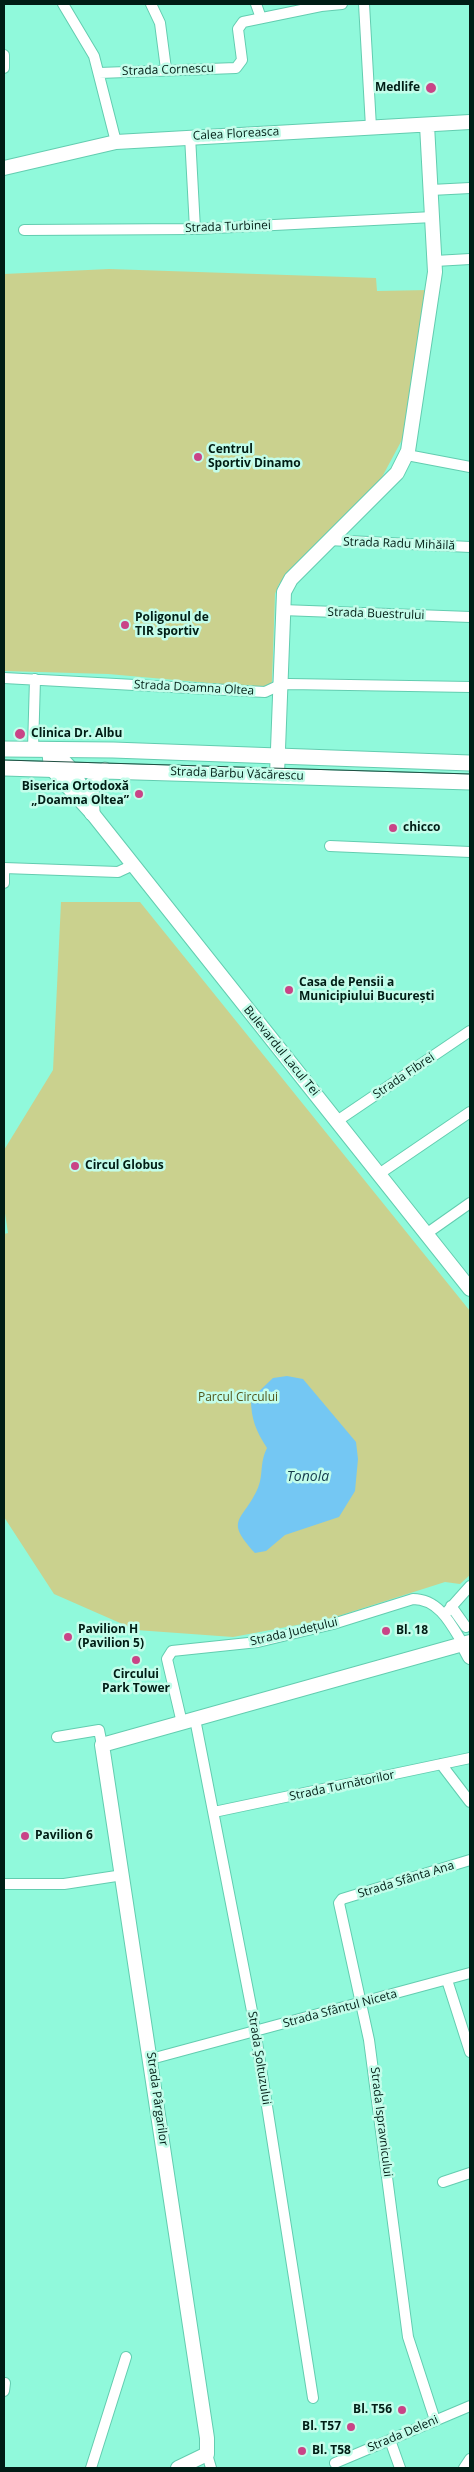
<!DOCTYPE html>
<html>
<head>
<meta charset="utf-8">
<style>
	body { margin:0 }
	#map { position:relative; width:474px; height:2472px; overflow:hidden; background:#90f9db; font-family:"Open Sans",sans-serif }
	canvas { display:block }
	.frame { position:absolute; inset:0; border:5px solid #001d15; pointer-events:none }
</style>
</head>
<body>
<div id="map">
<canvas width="474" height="2472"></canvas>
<div class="frame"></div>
</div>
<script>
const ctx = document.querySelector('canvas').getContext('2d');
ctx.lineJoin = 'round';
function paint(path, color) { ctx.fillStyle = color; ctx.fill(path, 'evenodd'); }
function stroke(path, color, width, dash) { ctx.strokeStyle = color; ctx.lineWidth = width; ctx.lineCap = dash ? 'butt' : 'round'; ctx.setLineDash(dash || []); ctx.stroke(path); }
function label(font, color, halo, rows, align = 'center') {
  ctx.font = font + ' "Open Sans",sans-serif'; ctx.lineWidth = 5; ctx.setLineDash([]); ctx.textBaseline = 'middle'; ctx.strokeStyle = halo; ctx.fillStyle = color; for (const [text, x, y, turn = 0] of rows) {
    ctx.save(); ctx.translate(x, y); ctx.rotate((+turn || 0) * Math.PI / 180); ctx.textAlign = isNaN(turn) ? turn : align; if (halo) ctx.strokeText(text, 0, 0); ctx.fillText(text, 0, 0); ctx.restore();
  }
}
paint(new Path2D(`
	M109 269 376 278 377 291 429 290 404 436 381 479 279 584 275 594 272 681 271 685 265 688 108 674 4 671V274Z
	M61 902H140L470 1311V1575L460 1584 445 1582 329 1619 233 1637 136 1630 54 1594 4 1517V1234L8 1233 4 1207V1150L53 1070Z`), '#cad18e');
paint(new Path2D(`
	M287 1376 303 1379 356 1442 358 1459 355 1491 339 1517 285 1535 266 1551 255 1553C224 1519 242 1522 257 1490 264 1476 259 1464 267 1448 256 1431 251 1419 251 1399L273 1378Z`), '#74c7f3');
const street = new Path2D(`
	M63 4 94 56 116 142
	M151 4 160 23 166 69
	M256 4 261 18
	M364 4 371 127
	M4 55V68
	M99 73 236 68 242 60 238 29 243 22 321 6 342 4
	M190 136 195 229
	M431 190 470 188
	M24 230 195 229 433 217
	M435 261 470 259
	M407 455 470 467
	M328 540 470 547
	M282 610 470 617
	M4 678 265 692 280 685 289 684 470 687
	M33 749 35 679
	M330 846 470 852
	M4 868 118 872 133 865
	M4 883V868
	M337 1121 470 1031
	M379 1174 470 1112
	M426 1234 470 1203
	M451 1606 466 1627
	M445 1614 470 1586
	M195 1719 252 2011 313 2398
	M182 1723 167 1659 172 1651 258 1642 333 1624 413 1599C439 1599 451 1624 463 1644
	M57 1737 99 1730 102 1745
	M441 1764 470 1802
	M214 1812 470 1758
	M4 1884H64L123 1875
	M447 1980 470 2052
	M151 2059 470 1973
	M443 2182 470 2173
	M4 2391 5 2383
	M435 2420 408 2337 369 2040 339 1903 342 1899 470 1860
	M390 2440 400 2468
	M207 2454 211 2468
	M335 2463 470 2406
	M91 2468 126 2357
	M464 2468 470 2459`);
const secondary = new Path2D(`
	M4 168 116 142 470 122
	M277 775 284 592 291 579 397 473 408 451 435 272 427 125
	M91 811C80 784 75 766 49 749L51 768 92 813 470 1289
	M463 1644 470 1657
	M178 2468 207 2454V2438L102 1745 470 1642`);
const primary = new Path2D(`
	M4 749 113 750 470 763
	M4 768 470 782
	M92 813 91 786 105 770`);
stroke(street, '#63cdb0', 12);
stroke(secondary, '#63cdb0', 16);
stroke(primary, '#63cdb0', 17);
stroke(street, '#fff', 10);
stroke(secondary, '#fff', 14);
stroke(primary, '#fff', 15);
stroke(new Path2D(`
	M4 760 470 774`), '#204e41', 1);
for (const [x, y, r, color] of [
	[431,88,6,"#c94487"],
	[198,457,5,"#c94487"],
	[125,625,5,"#c94487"],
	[20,734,6,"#c94487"],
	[139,794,5,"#c94487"],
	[393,828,5,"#c94487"],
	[289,990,5,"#c94487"],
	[75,1166,5,"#c94487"],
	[386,1631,5,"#c94487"],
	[68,1637,5,"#c94487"],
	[136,1660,5,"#c94487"],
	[25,1836,5,"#c94487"],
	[402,2410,5,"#c94487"],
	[351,2427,5,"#c94487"],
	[302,2451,5,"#c94487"]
]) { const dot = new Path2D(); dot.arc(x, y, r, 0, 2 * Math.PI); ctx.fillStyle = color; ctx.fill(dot); stroke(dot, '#c3fdea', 2); }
label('12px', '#001d15', '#c3fdea', [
	["Strada Cornescu",168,70,-2],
	["Calea Floreasca",236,134,-3],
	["Strada Turbinei",228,227,-2],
	["Strada Radu Mihăilă",399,544,2],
	["Strada Buestrului",376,614,2],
	["Strada Doamna Oltea",194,688,3],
	["Strada Barbu Văcărescu",237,774,2],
	["Bulevardul Lacul Tei",281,1051,51],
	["Strada Fibrei",404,1076,-34],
	["Strada Județului",294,1632,-13],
	["Strada Turnătorilor",342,1786,-12],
	["Strada Sfânta Ana",406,1880,-17],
	["Strada Sfântul Niceta",340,2009,-15],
	["Strada Șoltuzului",259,2058,81],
	["Strada Pârgarilor",157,2099,82],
	["Strada Ispravnicului",381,2122,83],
	["Strada Deleni",403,2434,-23]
]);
label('bold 12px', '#001d15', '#c3fdea', [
	["Medlife",420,88,"right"],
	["Centrul",208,450],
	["Sportiv Dinamo",208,464],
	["Poligonul de",135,618],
	["TIR sportiv",135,632],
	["Clinica Dr. Albu",31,734],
	["Biserica Ortodoxă",129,787,"right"],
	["„Doamna Oltea”",129,801,"right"],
	["chicco",403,828],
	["Casa de Pensii a",299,983],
	["Municipiului București",299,997],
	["Circul Globus",85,1166],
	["Pavilion H",78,1630],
	["(Pavilion 5)",78,1644],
	["Bl. 18",396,1631],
	["Circului",136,1675,"center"],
	["Park Tower",136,1689,"center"],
	["Pavilion 6",35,1836],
	["Bl. T56",392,2410,"right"],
	["Bl. T57",341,2427,"right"],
	["Bl. T58",312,2451]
], 'left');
label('12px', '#50541a', '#c3fdea', [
	["Parcul Circului",238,1398]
]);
label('italic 14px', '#153a4c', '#c3fdea', [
	["Tonola",308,1477]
]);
</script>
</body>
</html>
